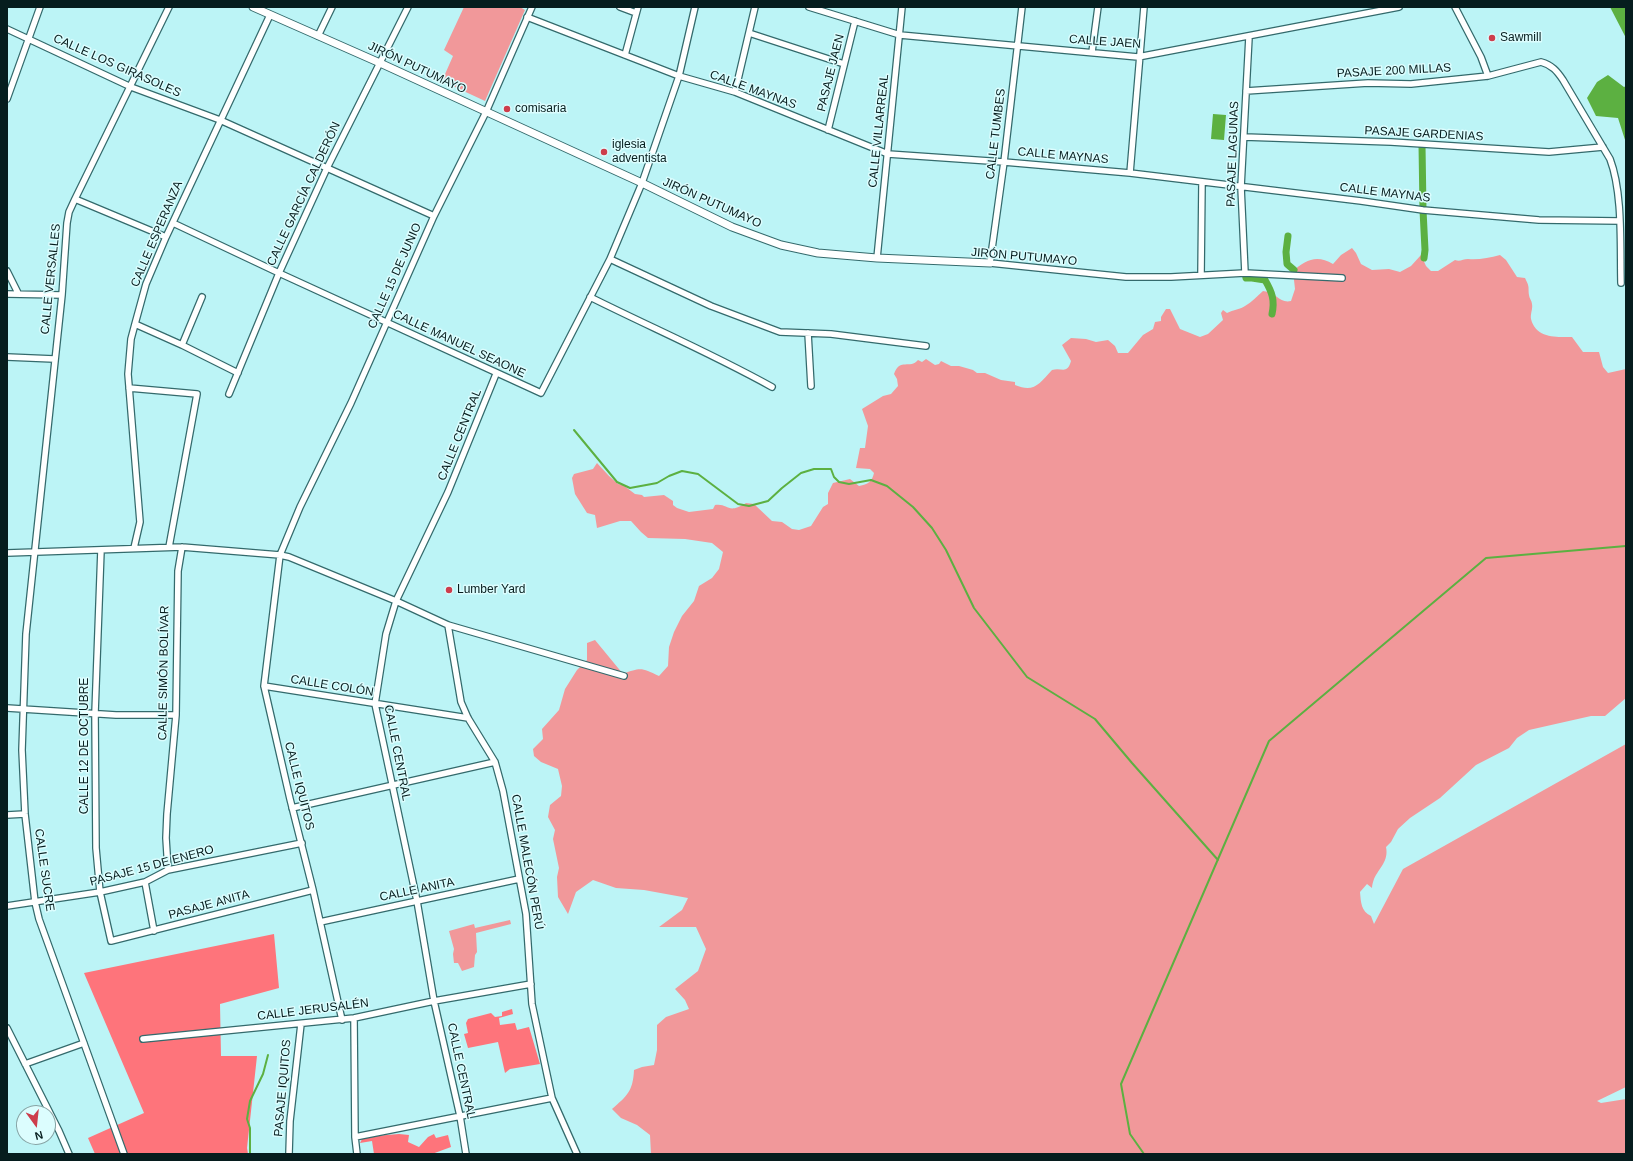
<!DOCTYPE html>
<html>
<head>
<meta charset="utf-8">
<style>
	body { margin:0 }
	#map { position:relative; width:1633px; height:1161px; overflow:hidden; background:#bcf4f6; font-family:Arial,sans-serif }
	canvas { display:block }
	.frame { position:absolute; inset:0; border:8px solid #061d1e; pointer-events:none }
	.north { position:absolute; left:16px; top:1105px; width:40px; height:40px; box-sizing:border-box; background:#dcfdfe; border:1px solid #86a3a4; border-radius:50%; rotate:165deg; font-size:11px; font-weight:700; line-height:16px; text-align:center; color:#061d1e }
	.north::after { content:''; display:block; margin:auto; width:14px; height:18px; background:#cd3d4c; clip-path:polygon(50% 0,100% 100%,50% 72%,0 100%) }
</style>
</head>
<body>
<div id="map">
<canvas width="1633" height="1161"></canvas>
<div class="frame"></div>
<div class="north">N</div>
</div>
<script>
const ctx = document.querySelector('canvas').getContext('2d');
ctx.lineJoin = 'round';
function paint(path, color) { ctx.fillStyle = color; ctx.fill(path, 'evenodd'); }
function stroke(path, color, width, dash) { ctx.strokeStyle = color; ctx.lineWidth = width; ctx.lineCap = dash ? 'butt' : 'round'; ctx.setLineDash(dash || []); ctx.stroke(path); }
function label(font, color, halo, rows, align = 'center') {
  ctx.font = font + ' Arial,sans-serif'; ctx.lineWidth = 3; ctx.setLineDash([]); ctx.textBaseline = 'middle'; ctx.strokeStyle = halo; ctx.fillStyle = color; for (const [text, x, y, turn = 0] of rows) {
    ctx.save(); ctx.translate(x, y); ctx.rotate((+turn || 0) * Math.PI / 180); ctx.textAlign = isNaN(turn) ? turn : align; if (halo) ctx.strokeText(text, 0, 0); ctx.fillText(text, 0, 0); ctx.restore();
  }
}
paint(new Path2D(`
	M464 7H520L525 10 485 101 442 81 453 56 444 50Z
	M1352 248 1356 253 1361 264 1372 270 1389 269 1400 272 1411 266 1421 255 1426 266 1431 271H1438L1455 260C1460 262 1463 259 1468 259 1478 260 1489 258 1500 255L1506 260 1517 277 1525 278C1530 288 1528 286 1529 295 1529 298 1532 301 1532 304 1533 309 1530 314 1531 319 1536 339 1557 337 1572 337L1583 352H1599L1603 367 1608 373 1626 369V698L1605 716H1591L1529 730 1517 738 1509 748 1476 765 1440 798 1410 818 1398 829 1391 842 1386 847C1389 861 1379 868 1374 879 1373 882 1372 885 1372 888L1367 884 1360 892C1361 903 1361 911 1371 916L1374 924 1403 869 1626 744V1087L1597 1101 1601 1103 1626 1099V1154H651L650 1135 637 1125 621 1118 612 1109C627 1096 633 1091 634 1070L642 1067 654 1065 657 1050V1025L666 1017 689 1009 685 1000 675 989 698 971 706 949 696 927H659L682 910 688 898 644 890 616 888 593 880 576 892 568 914 558 897 557 877 559 868 553 839 555 830 548 817 550 805 561 796 562 786 558 769 541 762 534 756 533 749 543 739 542 729 559 710 565 689 577 670 587 660V643L595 640 623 674C641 667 642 668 659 676L668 666 669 647 674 632 682 616 694 601 699 586 712 578 719 569 723 552 712 543 685 539 648 538 641 532 631 521H620L597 528 595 515 587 513 575 494 572 478 574 474 593 469 597 463 609 476 618 484 623 485 635 494 642 495 644 497 664 495 673 501V505L677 508 689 512 713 509 715 505C729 503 727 515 746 503L754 504 772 521 782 522 792 529 799 530 811 526 823 507 828 504V493L833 483 850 479 859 486C868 484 872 482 874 473L870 469 856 468 860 448H865L868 426 862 409 883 396 891 394 898 386 897 379 894 374C900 357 910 370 918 360L922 362 926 359 935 365 939 364 941 361 951 366H959L973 370 977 373H985L1001 380 1015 382V385C1034 393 1039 384 1052 370 1062 367 1067 375 1071 361L1062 345 1071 338 1086 339 1096 342 1108 340 1115 346 1118 353H1128L1143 335 1153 329 1155 322 1161 321V317L1166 309H1170L1180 329 1200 337 1208 334 1223 320 1221 313 1223 310 1227 313C1233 310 1241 309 1245 306 1252 302 1257 296 1263 291 1276 292 1280 304 1291 301L1295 289 1293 271C1305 260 1317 254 1333 264L1341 255Z
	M510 920 511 924 476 933 477 952 475 955 474 967 462 971 458 963H454L453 954 454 949 449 931 474 924 475 928Z`), '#f1989a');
paint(new Path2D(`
	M274 934 279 988 220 1004 221 1056H257L247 1148 248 1154H95L88 1138 144 1113 84 973Z
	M512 1009 513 1014 499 1018 500 1025 515 1023 517 1030 529 1027 540 1064 510 1069 505 1073 498 1042 468 1048 464 1034 468 1033 466 1023 468 1019 491 1013 495 1017 502 1016V1012Z
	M399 1134 409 1135 408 1142 419 1147 428 1137 434 1134 436 1138 448 1135 451 1147 432 1154H374L372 1141 360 1143 363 1137Z`), '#fe747b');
paint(new Path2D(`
	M1610 7H1626V38Z
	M1608 75 1624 87 1626 86V143L1618 118 1596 116 1587 98 1597 82Z
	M1213 114 1226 115 1224 140 1211 139Z`), '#5cb041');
stroke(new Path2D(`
	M574 430 617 482 630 488 657 483 669 476 682 471 698 474 738 504 749 506 768 501 782 488 801 473 814 469H831L834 477 839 482 849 484 871 480 887 486 913 507 932 528 946 550 974 608 1027 677 1095 719 1132 763 1218 860
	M250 1154V1128L247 1119 250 1101 263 1074 268 1055
	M1144 1154 1130 1134 1121 1084 1269 741 1486 558 1626 546`), '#5cb041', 2);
stroke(new Path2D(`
	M1422 145 1423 210 1425 250 1424 258
	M1288 236 1286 252 1287 264 1294 270
	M1245 273 1246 278H1252L1265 280C1272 292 1275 300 1272 314`), '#5cb041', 7);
const minor = new Path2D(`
	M620 7 636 13
	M809 7 900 35 1138 57 1399 7
	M1022 7 1004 162 990 263 1126 277H1171L1245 273 1342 278
	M1455 7 1481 57 1488 76
	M527 17 679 76 735 92 888 154 1004 162 1130 173 1361 201 1423 210 1539 220 1620 221
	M7 29 131 87 220 120 434 216
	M749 33 844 64
	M318 36 332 7
	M1092 52 1098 7
	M625 55 638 7
	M1246 91 1368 83 1411 84 1488 76 1541 62C1552 65 1557 71 1563 80L1610 159C1623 193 1620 246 1621 283
	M735 92 755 7
	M7 99 40 7
	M828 130 855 21
	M1244 137 1391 142 1549 152 1603 147
	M1130 173 1144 7
	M75 199 166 237
	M173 223 279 273 541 393 610 259 642 183 679 76 695 7
	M877 258 902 7
	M610 259 711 306 780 332 831 334 926 346
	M7 271 18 293
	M1245 273 1241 187 1249 37
	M1201 275 1202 182
	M7 294 62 295
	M590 297C650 327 713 354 772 387
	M135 324 182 345 238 373
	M808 333 811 386
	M182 345 202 297
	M7 357 54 359
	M129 388 197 394 169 547
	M229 394 279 273 327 168 408 7
	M134 548 140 522 128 374 131 339 135 324 146 284 166 237 270 15
	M101 550 95 713 96 848 100 892 111 941 313 890
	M7 553 182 547 280 555 289 557 396 601 448 625 624 676
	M448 625 461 702 468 718 495 762 503 791 526 914 532 1004 552 1098 577 1154
	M264 686 468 718
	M7 708 116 715H176
	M292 808 495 762
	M7 815 25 814
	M168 870 166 838 167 814 176 715 178 571 182 547
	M145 882 154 931
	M7 906 100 892 145 882 168 870 302 843
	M320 922 519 879
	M354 1018 355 1137 357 1154
	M342 1020 313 890 290 799 264 686 280 555 300 507 351 403 434 216 486 112 532 7
	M7 1028 59 1131 69 1154
	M143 1039 354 1018 434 1001 531 984
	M25 1064 84 1043
	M355 1137 552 1098
	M124 1154 39 919 35 902 25 814 22 750 26 634 62 295 67 223 69 212 75 199 169 7
	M289 1154 290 1121 301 1024
	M466 1154 460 1116 434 1001 417 901 375 704 386 634 396 601 448 492 496 374`);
const tertiary = new Path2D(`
	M253 7 380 63 642 183 732 227 781 245 818 253 877 258 990 263`);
stroke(minor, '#346a6c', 8);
stroke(tertiary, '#346a6c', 9);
stroke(minor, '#fff', 5.5);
stroke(tertiary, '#fff', 7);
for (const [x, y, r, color] of [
	[1492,38,4,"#cd3d4c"],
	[507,109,4,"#cd3d4c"],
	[604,152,4,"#cd3d4c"],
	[449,590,4,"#cd3d4c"]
]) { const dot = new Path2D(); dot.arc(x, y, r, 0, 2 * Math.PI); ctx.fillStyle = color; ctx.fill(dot); stroke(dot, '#dcfdfe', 1.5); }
label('12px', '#061d1e', '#dcfdfe', [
	["Sawmill",1500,38],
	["comisaria",515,109],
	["iglesia",612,145],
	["adventista",612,159],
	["Lumber Yard",457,590]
], 'left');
label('12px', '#061d1e', '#dcfdfe', [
	["CALLE JAEN",1105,42,4],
	["CALLE LOS GIRASOLES",117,66,24],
	["JIRÓN PUTUMAYO",417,68,25],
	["PASAJE 200 MILLAS",1394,71,-3],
	["PASAJE JAEN",831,73,-76],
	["CALLE MAYNAS",753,90,20],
	["CALLE VILLARREAL",879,131,-84],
	["CALLE TUMBES",996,134,-83],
	["PASAJE GARDENIAS",1424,134,3],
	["PASAJE LAGUNAS",1233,154,-88],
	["CALLE MAYNAS",1063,156,5],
	["CALLE MAYNAS",1385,193,7],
	["CALLE GARCÍA CALDERÓN",304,194,-65],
	["JIRÓN PUTUMAYO",712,203,24],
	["CALLE ESPERANZA",157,234,-67],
	["JIRÓN PUTUMAYO",1024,257,5],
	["CALLE 15 DE JUNIO",395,276,-66],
	["CALLE VERSALLES",51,279,-84],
	["CALLE MANUEL SEAONE",459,344,25],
	["CALLE CENTRAL",460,435,-68],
	["CALLE SIMÓN BOLÍVAR",164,673,-89],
	["CALLE COLÓN",332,686,9],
	["CALLE 12 DE OCTUBRE",85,746,-90],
	["CALLE CENTRAL",397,753,79],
	["CALLE IQUITOS",299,786,76],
	["CALLE MALECÓN PERÚ",527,862,80],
	["PASAJE 15 DE ENERO",152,866,-15],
	["CALLE SUCRE",44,870,82],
	["CALLE ANITA",417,890,-12],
	["PASAJE ANITA",209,905,-15],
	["CALLE JERUSALÉN",313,1010,-7],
	["CALLE CENTRAL",461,1071,78],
	["PASAJE IQUITOS",283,1088,-85]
]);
</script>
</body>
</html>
